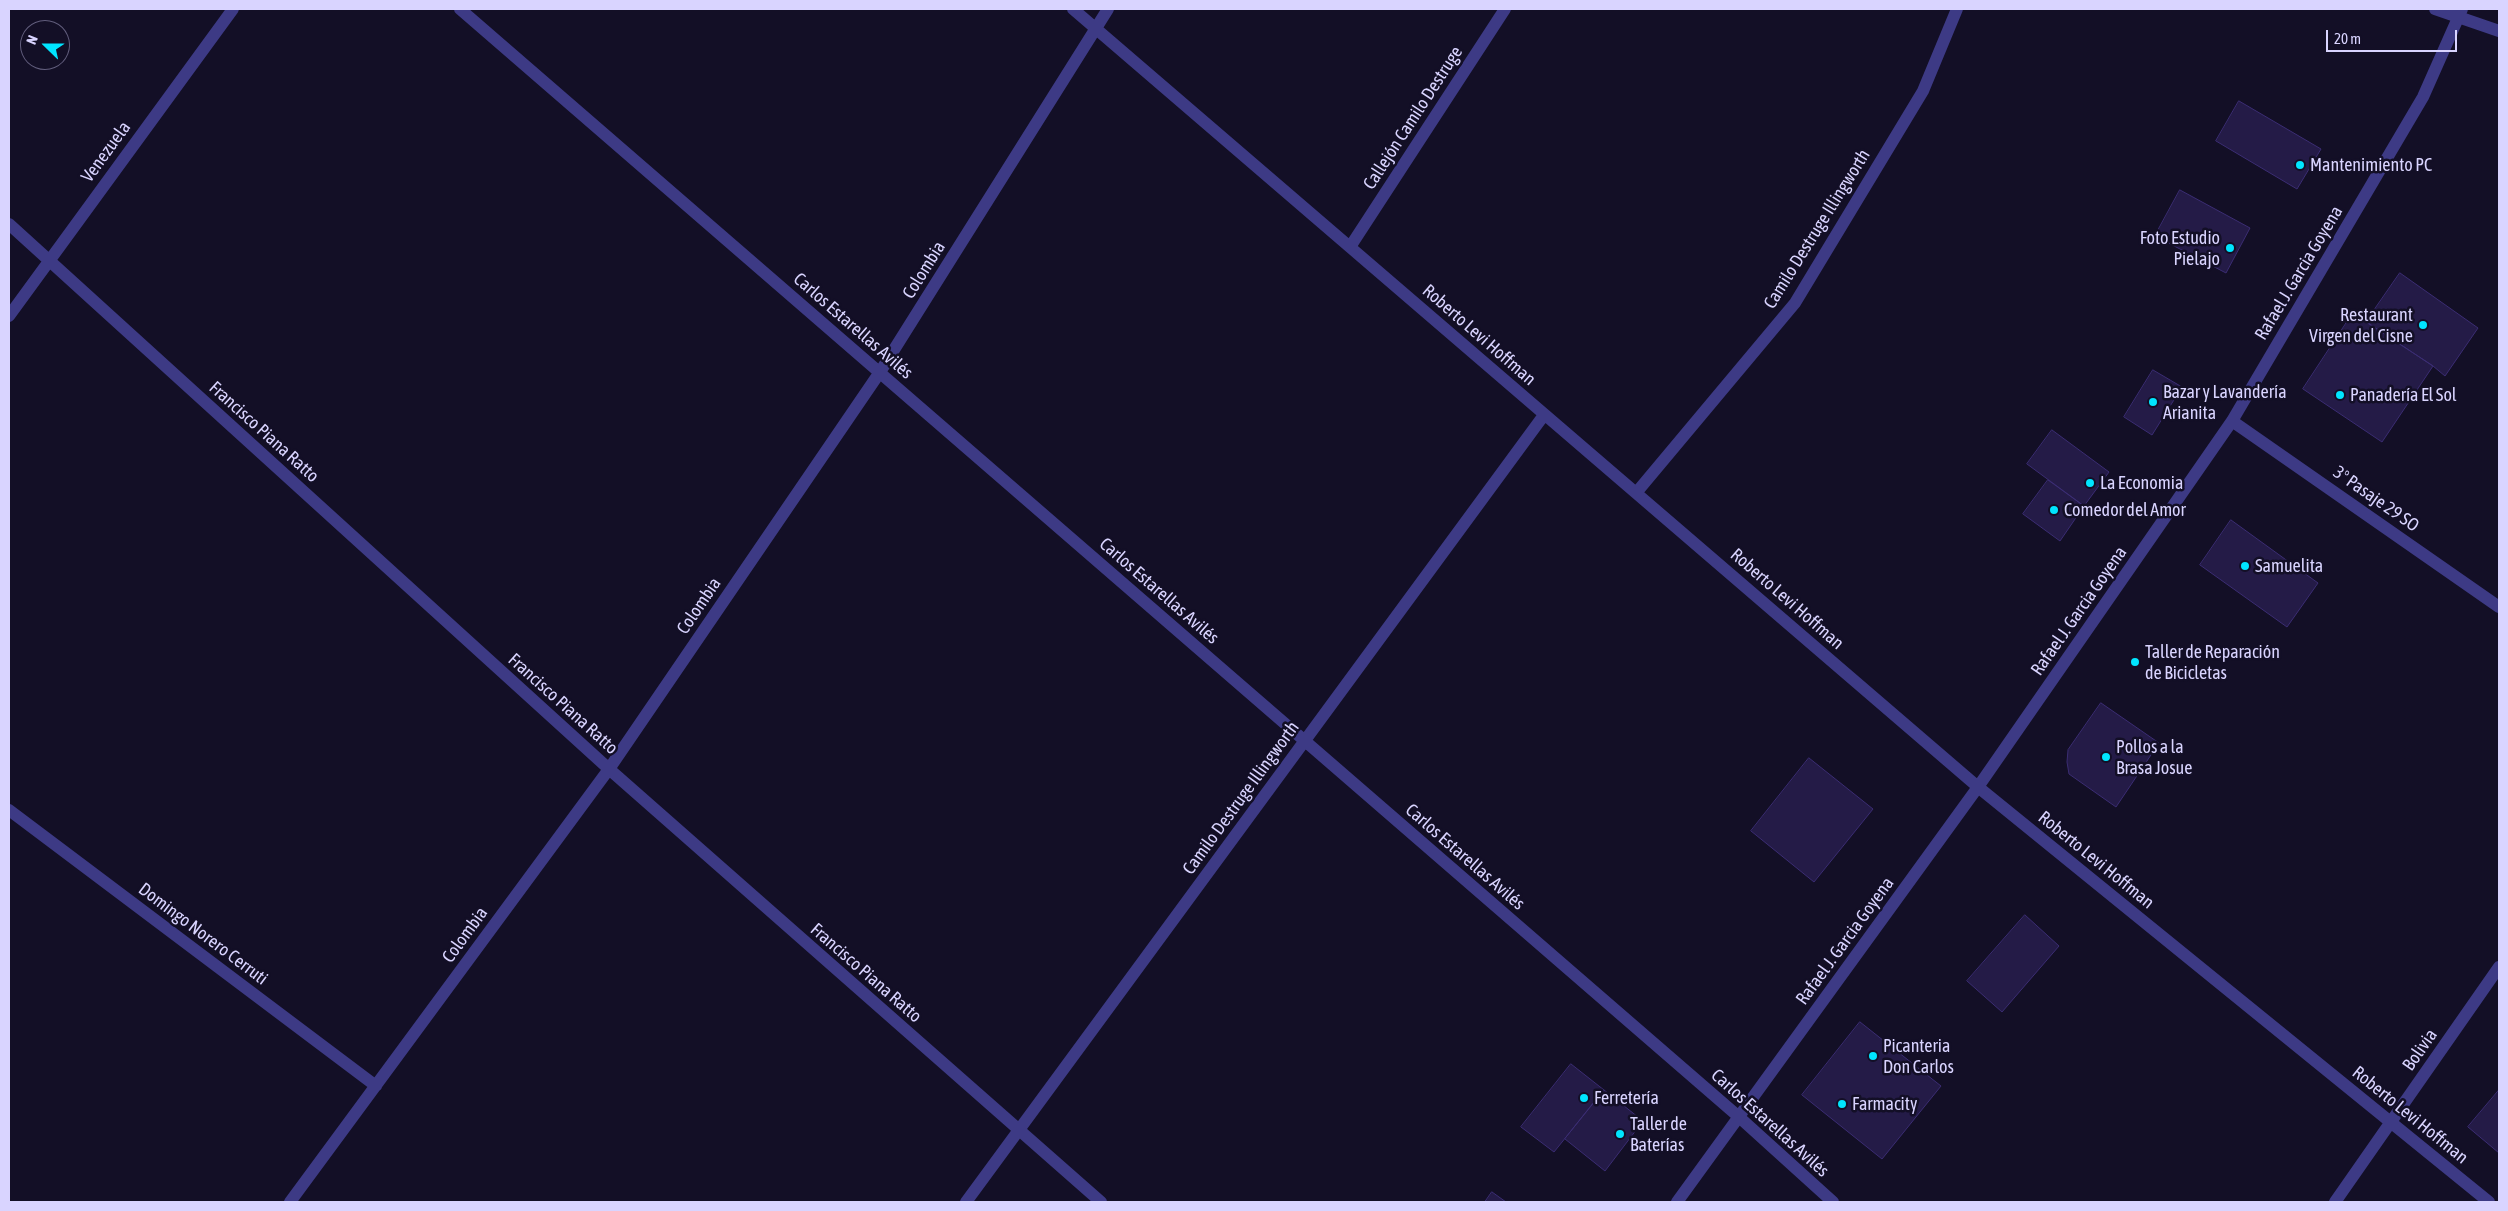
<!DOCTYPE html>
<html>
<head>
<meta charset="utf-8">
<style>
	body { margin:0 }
	#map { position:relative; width:2508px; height:1211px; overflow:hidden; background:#130f26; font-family:"Asap Condensed",sans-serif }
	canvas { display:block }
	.frame { position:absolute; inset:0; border:10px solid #d9d4ff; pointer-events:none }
	.north { position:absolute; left:20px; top:20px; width:50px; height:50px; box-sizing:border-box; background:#130f26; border:1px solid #625e7d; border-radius:50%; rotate:292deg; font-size:14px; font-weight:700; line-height:20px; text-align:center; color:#d9d4ff }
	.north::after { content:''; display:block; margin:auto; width:18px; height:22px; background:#00e5ff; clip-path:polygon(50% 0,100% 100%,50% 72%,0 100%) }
	.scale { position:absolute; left:2326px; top:30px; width:131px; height:22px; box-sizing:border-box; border:2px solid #d9d4ff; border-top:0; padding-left:6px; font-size:15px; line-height:18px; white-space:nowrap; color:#d9d4ff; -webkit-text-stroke:4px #130f26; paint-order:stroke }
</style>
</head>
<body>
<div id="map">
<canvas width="2508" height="1211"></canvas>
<div class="frame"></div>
<div class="north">N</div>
<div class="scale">20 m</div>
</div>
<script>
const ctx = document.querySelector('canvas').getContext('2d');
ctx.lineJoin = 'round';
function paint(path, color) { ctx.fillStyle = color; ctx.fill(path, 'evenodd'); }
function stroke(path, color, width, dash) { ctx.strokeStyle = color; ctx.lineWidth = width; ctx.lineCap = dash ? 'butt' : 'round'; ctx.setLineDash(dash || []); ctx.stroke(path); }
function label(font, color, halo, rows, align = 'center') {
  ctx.font = font + ' "Asap Condensed",sans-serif'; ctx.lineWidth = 5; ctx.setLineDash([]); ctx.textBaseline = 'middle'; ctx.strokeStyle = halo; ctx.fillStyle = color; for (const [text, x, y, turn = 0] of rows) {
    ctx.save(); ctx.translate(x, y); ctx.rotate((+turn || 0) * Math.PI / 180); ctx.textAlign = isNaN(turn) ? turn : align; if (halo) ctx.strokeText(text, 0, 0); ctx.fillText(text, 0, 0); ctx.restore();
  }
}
const building = new Path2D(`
	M2239 101 2321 149 2297 189 2216 141Z
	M2180 190 2250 228 2226 273 2155 236Z
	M2400 273 2478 328 2445 376 2433 366 2366 322Z
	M2353 313 2433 366 2382 442 2303 389Z
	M2153 370 2182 387 2152 435 2124 417Z
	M2052 430 2109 472 2084 506 2027 464Z
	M2048 480 2084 506 2060 541 2023 514Z
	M2231 520 2318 583 2287 627 2200 565Z
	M2101 703 2159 743 2116 807 2069 774 2067 762 2068 750Z
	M1809 758 1873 809 1814 882 1751 831Z
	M2025 915 2059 946 2002 1012 1967 981Z
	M1860 1022 1941 1086 1882 1159 1802 1095Z
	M1571 1064 1604 1090 1554 1152 1521 1127Z
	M1604 1090 1643 1121 1605 1171 1565 1139Z
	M2499 1090V1153L2468 1127Z
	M1492 1192 1506 1202H1485Z`);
paint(building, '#241b47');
stroke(building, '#3b2d73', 1);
stroke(new Path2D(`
	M460 9 1739 1117 1833 1202
	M1073 9 1978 787 2489 1202
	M2435 9 2499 31
	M9 224 609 769 1101 1202
	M1350 247 1505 9
	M9 316 233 9
	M2232 421 2499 607
	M1636 493 1795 303 1923 91 1957 9
	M9 810 376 1086
	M290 1202 609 769 880 372 1108 9
	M966 1202 1544 415
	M1677 1202 1978 787 2232 421 2423 97 2462 9
	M2335 1202 2499 967`), '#3d3a85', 12);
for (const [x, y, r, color] of [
	[2300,165,5,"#00e5ff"],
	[2230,248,5,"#00e5ff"],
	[2423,325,5,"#00e5ff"],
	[2340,395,5,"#00e5ff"],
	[2153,402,5,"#00e5ff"],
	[2090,483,5,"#00e5ff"],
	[2054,510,5,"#00e5ff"],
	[2245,566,5,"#00e5ff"],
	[2135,662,5,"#00e5ff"],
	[2106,757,5,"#00e5ff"],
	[1873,1056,5,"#00e5ff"],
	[1584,1098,5,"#00e5ff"],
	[1842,1104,5,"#00e5ff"],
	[1620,1134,5,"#00e5ff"]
]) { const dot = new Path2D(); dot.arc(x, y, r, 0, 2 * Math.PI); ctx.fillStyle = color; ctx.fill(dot); stroke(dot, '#130f26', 2); }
label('18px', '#d9d4ff', '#130f26', [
	["Callejón Camilo Destruge",1413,118,-57],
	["Venezuela",106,152,-54],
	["Camilo Destruge Illingworth",1817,229,-58],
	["Colombia",924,270,-58],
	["Rafael J. Garcia Goyena",2299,273,-59],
	["Carlos Estarellas Avilés",853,326,41],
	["Roberto Levi Hoffman",1479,335,41],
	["Francisco Piana Ratto",264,432,42],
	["3º Pasaje 29 SO",2376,499,35],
	["Carlos Estarellas Avilés",1159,591,41],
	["Roberto Levi Hoffman",1787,599,41],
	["Colombia",699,606,-56],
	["Rafael J. Garcia Goyena",2079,611,-55],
	["Francisco Piana Ratto",563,704,42],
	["Camilo Destruge Illingworth",1241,798,-54],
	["Carlos Estarellas Avilés",1465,857,41],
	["Roberto Levi Hoffman",2096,860,39],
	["Domingo Norero Cerruti",203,934,37],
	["Colombia",465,935,-54],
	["Rafael J. Garcia Goyena",1845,941,-54],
	["Francisco Piana Ratto",866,973,41],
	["Bolivia",2420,1050,-55],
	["Roberto Levi Hoffman",2410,1115,39],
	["Carlos Estarellas Avilés",1770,1123,42]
]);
label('18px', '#d9d4ff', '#130f26', [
	["Mantenimiento PC",2310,165],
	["Foto Estudio",2220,238,"right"],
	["Pielajo",2220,259,"right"],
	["Restaurant",2413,315,"right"],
	["Virgen del Cisne",2413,336,"right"],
	["Bazar y Lavandería",2163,392],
	["Arianita",2163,413],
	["Panadería El Sol",2350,395],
	["La Economia",2100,483],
	["Comedor del Amor",2064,510],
	["Samuelita",2255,566],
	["Taller de Reparación",2145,652],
	["de Bicicletas",2145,673],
	["Pollos a la",2116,747],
	["Brasa Josue",2116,768],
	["Picanteria",1883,1046],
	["Don Carlos",1883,1067],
	["Ferretería",1594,1098],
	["Farmacity",1852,1104],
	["Taller de",1630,1124],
	["Baterías",1630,1145]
], 'left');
</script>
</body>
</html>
